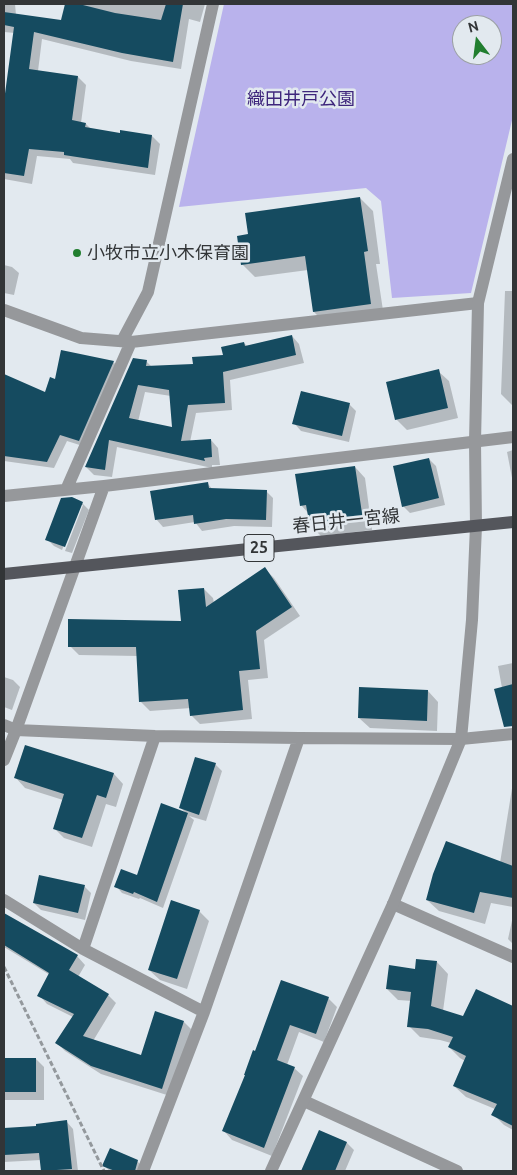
<!DOCTYPE html>
<html>
<head>
<meta charset="utf-8">
<style>
	body { margin:0 }
	#map { position:relative; width:517px; height:1175px; overflow:hidden; background:#e2e9ef; font-family:Ubuntu,sans-serif }
	canvas { display:block }
	.frame { position:absolute; inset:0; border:5px solid #323537; pointer-events:none }
	.north { position:absolute; left:452px; top:15px; width:50px; height:50px; box-sizing:border-box; background:#e2e9ef; border:1px solid #9ca1a5; border-radius:50%; rotate:345deg; font-size:14px; font-weight:700; line-height:20px; text-align:center; color:#323537 }
	.north::after { content:''; display:block; margin:auto; width:18px; height:22px; background:#217e2f; clip-path:polygon(50% 0,100% 100%,50% 72%,0 100%) }
</style>
</head>
<body>
<div id="map">
<canvas width="517" height="1175"></canvas>
<div class="frame"></div>
<div class="north">N</div>
</div>
<script>
const ctx = document.querySelector('canvas').getContext('2d');
ctx.lineJoin = 'round';
function paint(path, color) { ctx.fillStyle = color; ctx.fill(path, 'evenodd'); }
function stroke(path, color, width, dash) { ctx.strokeStyle = color; ctx.lineWidth = width; ctx.lineCap = dash ? 'butt' : 'round'; ctx.setLineDash(dash || []); ctx.stroke(path); }
function label(font, color, halo, rows, align = 'center') {
  ctx.font = font + ' Ubuntu,"Noto Sans JP",sans-serif'; ctx.lineWidth = 5; ctx.setLineDash([]); ctx.textBaseline = 'middle'; ctx.strokeStyle = halo; ctx.fillStyle = color; for (const [text, x, y, turn = 0] of rows) {
    ctx.save(); ctx.translate(x, y); ctx.rotate((+turn || 0) * Math.PI / 180); ctx.textAlign = isNaN(turn) ? turn : align; if (halo) ctx.strokeText(text, 0, 0); ctx.fillText(text, 0, 0); ctx.restore();
  }
}
paint(new Path2D(`
	M224 4H513V116L471 293 392 298 381 201 366 188 179 207ZM462 25H492V55H462Z`), '#b9b2ec');
paint(new Path2D(`
	M4 4H15L16 15 62 22 67 4H205L200 22 189 19 181 69 131 61 42 39 38 71 78 77 86 85 81 123 86 124 91 129 121 134V132L152 136 160 144 155 175 73 163 70 159 37 156 32 184 4 179V106L15 33 4 32Z
	M360 198 373 211 380 264H376L384 317 327 325 314 312 308 270 255 277 242 264 250 235Z
	M4 265 12 267 19 273 14 295 4 293Z
	M505 291H513V406L501 394Z
	M292 336 299 344 304 363 230 380 232 410 196 413 190 442 211 440 218 448 220 465H212V468L117 447 112 477 94 475 86 467 146 361 152 367 194 365 224 356 244 343 247 346ZM145 392 171 396 173 429 138 422Z
	M113 362 120 368 86 447 67 441 54 468 4 461V375L45 394 56 380Z
	M438 371 449 381 458 418 407 430 396 419Z
	M349 404 356 411 349 442 301 431 294 423Z
	M513 450V483L507 452Z
	M429 459 436 466 445 505 410 513 403 506Z
	M355 467 365 478 372 530 321 536 311 526 309 514 301 505Z
	M208 484 213 490 266 491 273 498 272 527 234 526 202 531 195 522 163 527 156 519Z
	M82 503 89 510 72 553 65 551 83 505H80L62 550 54 546 47 539Z
	M265 569 274 578 300 616 264 640 268 678 248 680 252 719 200 724 191 715V708L150 711 140 701 138 656 79 655 70 646 182 623 204 589 213 598 214 603Z
	M513 663V724L502 712V688L498 666Z
	M4 677 13 680 20 687 12 710 4 707Z
	M428 691 438 702 437 731 370 728 359 718Z
	M26 746 114 774 123 784 116 807 106 804 92 847 64 838 54 828 63 800 25 788 16 778Z
	M215 764 222 771 206 821 189 816 194 820 163 908 140 898 139 899 122 893 116 886 137 876 186 813 181 808Z
	M513 782V907L491 903 485 924 439 911 427 900 500 863Z
	M84 886 91 893 85 920 41 910 34 903Z
	M199 911 209 921 187 989 160 980 149 970Z
	M4 914 77 956 85 965 78 977 108 995 116 1003 93 1041 142 1057 184 1022 192 1030 170 1096 101 1074 65 1051 57 1043 73 1017 47 1004 39 995 50 975 4 947Z
	M513 916V944L508 939Z
	M437 962 448 974 443 1011 463 1017 476 990 513 1008V1130L504 1125 493 1114 495 1109 466 1097 454 1086 465 1061 460 1058 449 1047 451 1043 440 1040 420 1037 409 1026 412 1001 398 1000 387 989 416 970Z
	M282 981 328 998 337 1007 324 1042 299 1032 287 1065 294 1068 303 1076 272 1156 232 1140 224 1131 256 1053Z
	M4 1059H36L44 1067V1100H4Z
	M66 1121 73 1129 78 1171H43L41 1160 4 1162V1129L38 1127Z
	M319 1131 347 1143 354 1150 345 1171H303Z
	M137 1161 144 1168 142 1171H110L104 1166Z`), '#0003');
paint(new Path2D(`
	M65 4H79L115 13 161 20 166 4H183L173 62 122 53 34 32 29 69 78 76 72 120 86 123 85 127 120 133V130L152 135 148 168 64 155V152L29 149 24 176 4 173V101L14 27 4 25V12L61 20Z
	M360 197 368 251 364 252 371 304 313 312 305 256 241 265 237 236 248 234 245 213Z
	M292 335 296 355 223 372 225 403 188 405 181 441 211 439 212 457 204 458 205 461 109 440 105 470 85 467 133 358 147 360 146 366 193 364 192 357 223 355 221 347 244 342 245 346ZM138 385 169 390 172 427 129 418Z
	M61 350 114 361 79 441 60 435 47 462 4 456V374L45 392 50 377 55 379Z
	M439 369 448 408 395 420 386 382Z
	M301 391 350 403 342 436 292 424Z
	M429 458 439 498 402 507 393 466Z
	M355 466 363 520 310 527 306 505 300 506 295 474Z
	M208 482 209 488 267 490 266 520 226 519 194 524 193 515 155 520 150 491Z
	M72 497 83 502 65 547 45 540 61 498Z
	M265 567 292 607 256 631 260 669 239 671 243 710 190 716 188 699 139 702 136 647H68V619L181 621 178 590 204 588 206 607Z
	M513 684V726L504 727 494 689Z
	M359 687 428 690 427 721 358 718Z
	M25 745 114 773 106 798 97 795 82 838 53 829 64 794 14 778Z
	M195 757 216 763 199 815 179 808Z
	M161 803 188 813 157 902 134 892 133 894 114 887 121 869 137 875Z
	M446 841 513 866V898L480 892 474 913 426 900 433 874Z
	M39 875 85 885 78 913 33 903Z
	M171 900 200 910 177 979 148 970Z
	M4 913 78 955 69 970 109 994 83 1036 141 1055 155 1011 184 1021 162 1089 91 1066 55 1043 74 1014 37 996 49 973 4 945Z
	M416 959 437 961 431 1006 463 1016 476 989 513 1006V1126L491 1115 497 1104 453 1086 466 1056 448 1047 453 1037 428 1029 407 1027 411 992 386 989 389 965 415 969Z
	M281 980 329 997 316 1034 290 1025 277 1060 295 1067 264 1148 222 1131 245 1075H244L253 1050 255 1051Z
	M4 1058H36V1092H4Z
	M67 1120 72 1169 41 1171 39 1153 4 1155V1128L36 1126V1124Z
	M319 1130 347 1142 335 1171H301Z
	M110 1148 138 1160 135 1171H115L102 1166Z`), '#154b60');
stroke(new Path2D(`
	M4 967 104 1171`), '#93989c', 3, [5, 2.5]);
stroke(new Path2D(`
	M4 310 81 338 131 342 478 303
	M122 341 148 292 213 4
	M66 490 131 342
	M4 496 104 486 513 437
	M4 725 16 730 155 736 299 738 461 739 513 734
	M4 760 16 730 104 486
	M4 900 83 949 204 1012
	M393 904 513 957
	M83 949 155 736
	M304 1101 457 1171
	M143 1171 204 1012 299 738`), '#96989b', 12);
stroke(new Path2D(`
	M271 1171 393 904 461 739 472 620 476 526 475 442 478 303 513 159`), '#96989b', 12);
stroke(new Path2D(`
	M4 574 513 522`), '#54565c', 12);
for (const [x, y, r, color] of [
	[77,253,5,"#217e2f"]
]) { const dot = new Path2D(); dot.arc(x, y, r, 0, 2 * Math.PI); ctx.fillStyle = color; ctx.fill(dot); stroke(dot, '#e2e9ef', 2); }
for (const [x, y, w] of [
	[259,548,30]
]) { const box = new Path2D(); box.roundRect(x - w / 2, y - 13.5, w, 27, 4); ctx.fillStyle = '#e2e9ef'; ctx.fill(box); stroke(box, '#323537', 1); }
label('bold 16px', '#323537', null, [
	["25",259,548]
]);
label('18px', '#3e267c', '#e2e9ef', [
	["織田井戸公園",301,99]
]);
label('18px', '#323537', '#e2e9ef', [
	["小牧市立小木保育園",87,253]
], 'left');
label('18px', '#323537', '#e2e9ef', [
	["春日井一宮線",346,521,-6]
]);
</script>
</body>
</html>
